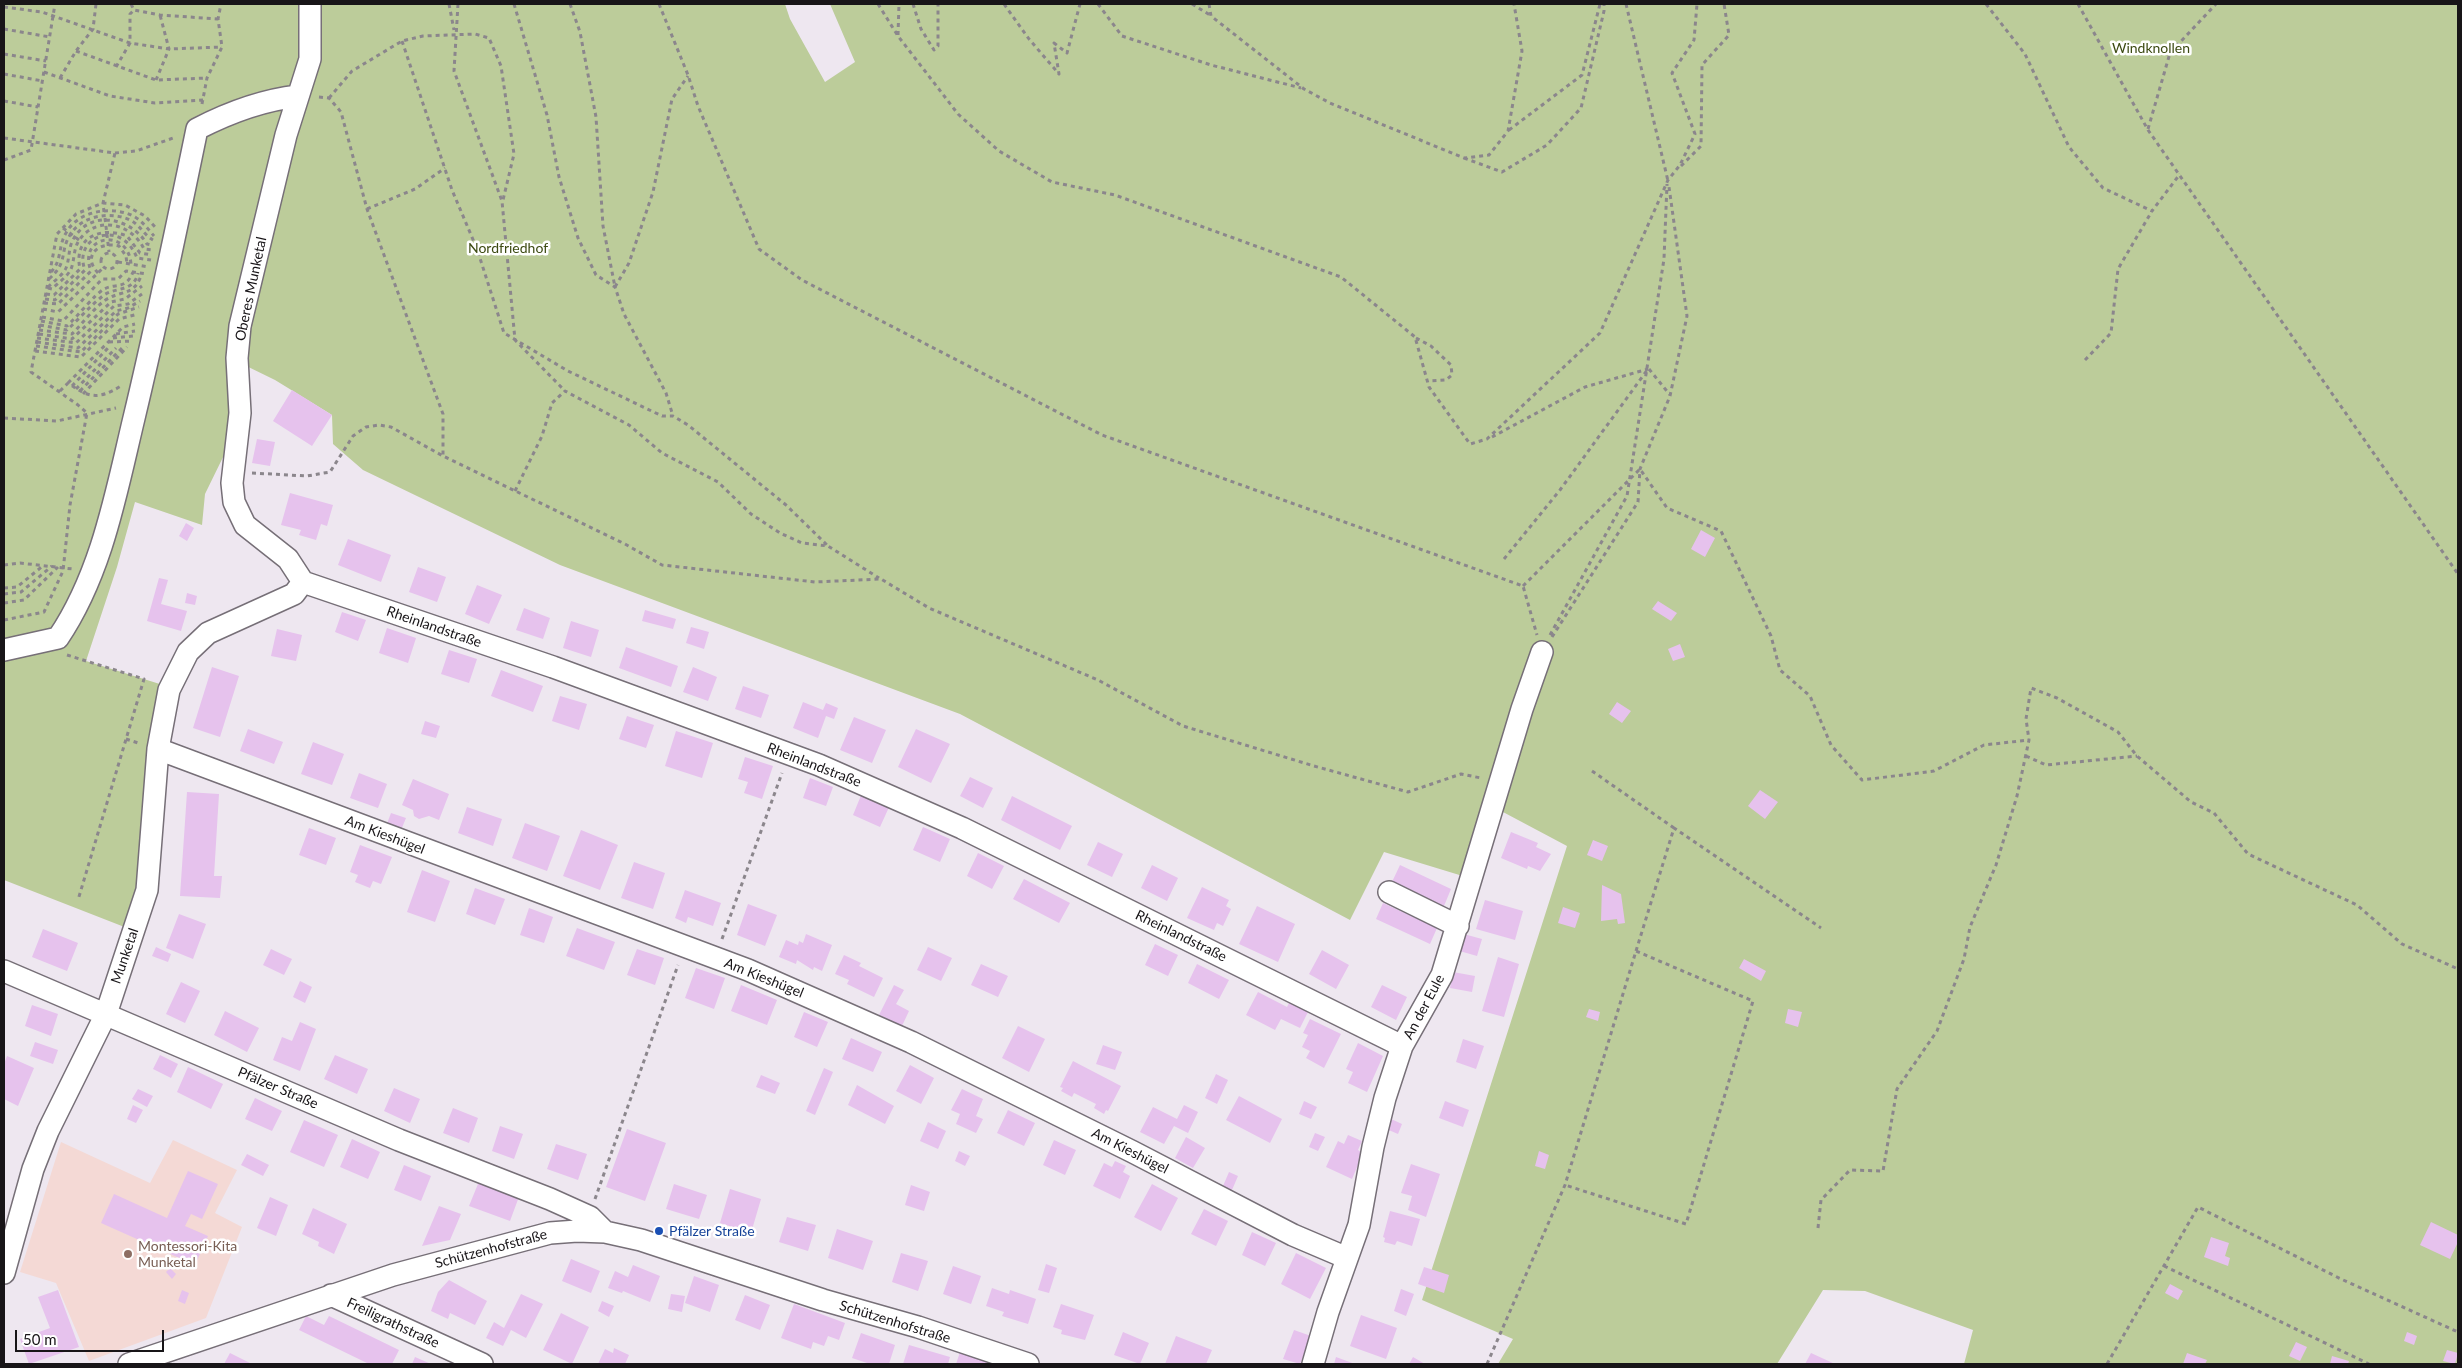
<!DOCTYPE html>
<html>
<head>
<meta charset="utf-8">
<style>
	body { margin:0 }
	#map { position:relative; width:2462px; height:1368px; overflow:hidden; background:#eee7f0; font-family:Lato,sans-serif }
	canvas { display:block }
	.frame { position:absolute; inset:0; border:5px solid #181518; pointer-events:none }
	.scale { position:absolute; left:15px; top:1330px; width:149px; height:22px; box-sizing:border-box; border:2px solid #181518; border-top:0; padding-left:6px; font-size:15px; line-height:18px; white-space:nowrap; color:#181518; -webkit-text-stroke:4px #fff; paint-order:stroke }
</style>
</head>
<body>
<div id="map">
<canvas width="2462" height="1368"></canvas>
<div class="frame"></div>
<div class="scale">50 m</div>
</div>
<script>
const ctx = document.querySelector('canvas').getContext('2d');
ctx.lineJoin = 'round';
function paint(path, color) { ctx.fillStyle = color; ctx.fill(path, 'evenodd'); }
function stroke(path, color, width, dash) { ctx.strokeStyle = color; ctx.lineWidth = width; ctx.lineCap = dash ? 'butt' : 'round'; ctx.setLineDash(dash || []); ctx.stroke(path); }
function label(font, color, halo, rows, align = 'center') {
  ctx.font = font + ' Lato,sans-serif'; ctx.lineWidth = 5; ctx.setLineDash([]); ctx.textBaseline = 'middle'; ctx.strokeStyle = halo; ctx.fillStyle = color; for (const [text, x, y, turn = 0] of rows) {
    ctx.save(); ctx.translate(x, y); ctx.rotate((+turn || 0) * Math.PI / 180); ctx.textAlign = isNaN(turn) ? turn : align; if (halo) ctx.strokeText(text, 0, 0); ctx.fillText(text, 0, 0); ctx.restore();
  }
}
paint(new Path2D(`
	M173 1140 237 1170 215 1213 242 1227 206 1318 89 1361 56 1283 20 1272 61 1142 150 1183Z`), '#f4d9d5');
paint(new Path2D(`
	M4 4H785L790 19 825 82 855 62 830 4H2458V1364H1964L1973 1330 1865 1291 1823 1290 1777 1364H1498L1513 1339 1422 1300 1567 846 1503 812 1525 727 1552 648H1535L1466 877 1384 852 1350 920 960 714 560 565 363 470 333 444 332 415 275 380 230 358 231 408 226 451 205 494 202 525 135 502 117 567 86 661 163 685 139 893 127 928 4 880Z`), '#bccc9a');
paint(new Path2D(`
	M292 390 332 415 312 446 273 421Z
	M257 439 275 442 270 466 252 463Z
	M290 493 333 505 327 526 321 524 316 540 299 535 301 530 281 525Z
	M186 523 194 528 187 541 179 536Z
	M1701 530 1715 538 1705 557 1691 549Z
	M348 539 391 555 381 582 338 565Z
	M418 567 446 577 437 602 409 592Z
	M159 578 168 580 161 604 187 611 181 631 147 621Z
	M477 585 502 595 489 624 465 614Z
	M187 593 197 596 195 605 185 603Z
	M1658 601 1677 613 1671 621 1652 609Z
	M524 608 550 618 543 639 516 630Z
	M645 610 676 619 673 629 642 621Z
	M342 612 366 620 358 641 335 632Z
	M571 621 599 630 591 657 563 648Z
	M691 627 709 632 704 649 686 643Z
	M387 628 416 638 408 663 379 653Z
	M277 629 302 635 296 661 271 656Z
	M1680 644 1685 657 1673 661 1668 649Z
	M626 647 678 666 671 687 619 668Z
	M449 650 477 659 469 683 441 674Z
	M212 667 239 676 220 737 193 728Z
	M693 667 717 677 708 701 683 692Z
	M501 670 543 686 533 712 491 696Z
	M743 686 769 695 761 718 735 709Z
	M560 696 587 704 579 730 552 721Z
	M803 702 823 710 826 703 838 708 834 719 826 716 818 738 793 728Z
	M1617 702 1631 711 1622 723 1609 714Z
	M627 716 654 725 646 748 619 739Z
	M854 717 886 730 872 763 840 750Z
	M425 721 440 726 436 738 421 734Z
	M248 729 283 742 274 764 240 751Z
	M916 729 950 744 931 783 898 767Z
	M676 731 713 743 702 778 665 766Z
	M313 742 344 754 332 785 301 774Z
	M745 757 773 766 762 799 744 793 748 782 738 779Z
	M359 773 387 784 378 808 350 798Z
	M970 777 993 788 983 808 960 796Z
	M810 778 833 787 826 806 803 798Z
	M413 779 449 794 439 820 429 816 419 819 414 816 413 810 402 805Z
	M1760 790 1778 802 1765 819 1748 806Z
	M187 792 219 794 214 876H222L220 898 180 896Z
	M862 793 890 805 880 827 853 815Z
	M1012 796 1072 826 1060 850 1001 820Z
	M467 807 502 819 493 846 458 833Z
	M391 813 406 818 399 835 385 829Z
	M525 823 560 836 547 871 512 858Z
	M923 827 950 839 940 862 913 850Z
	M309 828 336 838 326 865 299 855Z
	M581 830 618 845 600 890 563 876Z
	M1511 832 1538 843 1536 847 1551 854 1540 871 1528 866 1527 869 1501 858Z
	M1593 840 1608 846 1602 861 1587 855Z
	M1098 842 1123 854 1112 877 1087 865Z
	M360 845 392 857 381 884 373 881 370 888 355 882 358 875 350 872Z
	M978 853 1004 866 992 889 967 876Z
	M634 862 665 873 653 909 621 898Z
	M1152 865 1178 878 1167 901 1141 888Z
	M1400 865 1451 889 1444 906 1392 882Z
	M422 870 450 881 435 922 407 912Z
	M1024 879 1070 903 1059 923 1013 899Z
	M1602 885 1621 894 1625 923 1618 924 1617 919 1601 921Z
	M1202 887 1229 900 1226 906 1231 909 1223 926 1217 923 1214 930 1187 918Z
	M475 888 505 899 495 925 466 914Z
	M685 890 721 903 713 926 688 917 686 923 675 918Z
	M1485 900 1523 911 1515 940 1476 929Z
	M1383 903 1437 928 1430 944 1376 919Z
	M748 904 777 915 765 946 737 935Z
	M1257 906 1295 924 1278 962 1239 944Z
	M1563 907 1580 913 1575 928 1558 923Z
	M529 908 553 917 544 943 520 935Z
	M179 914 206 924 193 959 166 948Z
	M577 928 615 942 604 970 566 956Z
	M43 929 78 943 67 971 32 957Z
	M1460 933 1482 939 1477 956 1456 950Z
	M806 934 832 945 822 971 814 967 813 970 797 960 796 964 779 957 786 940 798 945 799 941 803 943Z
	M1155 944 1178 955 1168 976 1145 965Z
	M156 947 171 954 168 962 152 956Z
	M928 947 952 958 941 981 917 970Z
	M271 949 292 959 284 975 263 965Z
	M637 949 664 958 655 985 627 975Z
	M1322 950 1349 965 1336 989 1309 974Z
	M844 955 861 963 859 966 883 978 874 997 847 984 849 980 835 974Z
	M1498 957 1519 964 1504 1017 1482 1011Z
	M1744 959 1766 971 1761 981 1739 968Z
	M981 964 1008 976 998 997 971 985Z
	M1197 964 1229 980 1219 999 1188 983Z
	M696 968 725 978 714 1009 685 998Z
	M1453 972 1475 976 1472 992 1450 988Z
	M300 981 312 987 305 1003 293 997Z
	M181 982 200 991 185 1023 166 1014Z
	M741 985 777 1000 767 1025 731 1011Z
	M894 985 904 990 896 1004 909 1011 902 1026 879 1015Z
	M1382 985 1407 997 1396 1020 1371 1007Z
	M1258 992 1287 1007 1289 1003 1308 1012 1300 1028 1281 1019 1275 1030 1246 1015Z
	M32 1005 58 1014 51 1036 25 1026Z
	M1589 1009 1600 1012 1598 1021 1586 1017Z
	M1788 1009 1802 1012 1798 1027 1785 1023Z
	M225 1011 259 1028 247 1052 214 1035Z
	M804 1012 828 1022 817 1047 794 1037Z
	M1310 1019 1341 1034 1324 1068 1306 1058 1310 1051 1302 1047 1308 1035 1303 1033Z
	M300 1022 316 1029 300 1071 273 1060 282 1037 292 1041Z
	M1018 1026 1045 1039 1029 1072 1002 1058Z
	M851 1038 882 1052 873 1072 842 1059Z
	M1463 1039 1484 1046 1476 1069 1456 1062Z
	M35 1042 58 1050 53 1064 30 1056Z
	M1358 1043 1383 1056 1367 1092 1348 1083 1353 1072 1346 1069Z
	M1103 1045 1122 1052 1115 1070 1096 1064Z
	M160 1055 178 1064 171 1078 153 1069Z
	M335 1055 368 1069 357 1094 324 1079Z
	M7 1056 34 1068 18 1106 4 1099V1064Z
	M1073 1061 1121 1086 1108 1111 1106 1110 1104 1114 1094 1108 1096 1104 1074 1093 1072 1097 1061 1091 1063 1088 1060 1087Z
	M910 1065 934 1078 921 1104 896 1091Z
	M188 1067 223 1084 211 1109 177 1092Z
	M824 1068 833 1072 815 1115 806 1111Z
	M1216 1074 1228 1080 1217 1104 1205 1098Z
	M761 1075 780 1083 775 1094 756 1087Z
	M857 1085 894 1106 885 1124 848 1105Z
	M394 1088 420 1099 410 1123 384 1111Z
	M138 1089 153 1096 147 1107 132 1099Z
	M962 1089 983 1099 976 1116 983 1119 976 1133 956 1124 960 1114 951 1110Z
	M1239 1096 1282 1119 1270 1143 1226 1120Z
	M255 1098 282 1111 272 1131 245 1119Z
	M1304 1101 1317 1107 1311 1119 1299 1114Z
	M1445 1101 1469 1110 1463 1127 1439 1118Z
	M133 1105 143 1110 136 1123 127 1119Z
	M1184 1105 1198 1112 1188 1133 1174 1126 1164 1144 1140 1132 1153 1107 1177 1119Z
	M453 1108 478 1118 469 1143 443 1133Z
	M1008 1110 1035 1123 1024 1146 997 1133Z
	M1389 1118 1402 1124 1398 1134 1384 1128Z
	M304 1120 338 1135 324 1167 290 1152Z
	M928 1122 946 1131 938 1149 920 1141Z
	M500 1126 523 1134 514 1159 492 1151Z
	M627 1129 666 1143 645 1201 606 1187Z
	M1315 1133 1325 1137 1318 1151 1309 1147Z
	M1348 1135 1362 1141 1358 1150 1363 1153 1352 1179 1326 1167 1338 1141 1344 1144Z
	M1186 1137 1205 1148 1193 1168 1175 1158Z
	M352 1139 380 1152 368 1179 340 1167Z
	M1054 1140 1076 1150 1065 1175 1043 1165Z
	M556 1144 587 1154 578 1180 547 1169Z
	M959 1151 970 1156 965 1166 955 1161Z
	M1539 1151 1549 1155 1545 1169 1535 1166Z
	M247 1154 269 1165 263 1176 241 1165Z
	M1115 1161 1126 1166 1123 1172 1130 1176 1120 1199 1093 1186 1104 1163 1112 1167Z
	M1411 1164 1440 1174 1426 1217 1408 1210 1412 1196 1401 1193Z
	M404 1165 431 1176 421 1201 394 1190Z
	M188 1171 218 1184 202 1219 191 1214 185 1226 208 1236 195 1265 101 1223 114 1194 167 1218Z
	M1229 1172 1238 1176 1232 1190 1223 1186Z
	M480 1179 520 1194 510 1221 469 1206Z
	M674 1184 707 1195 699 1219 666 1209Z
	M1152 1184 1178 1198 1161 1231 1134 1217Z
	M911 1185 930 1192 924 1211 905 1205Z
	M730 1189 761 1199 751 1233 720 1223Z
	M270 1197 288 1205 276 1236 257 1228Z
	M439 1206 461 1214 450 1240 422 1246Z
	M313 1208 347 1224 334 1254 318 1246 319 1242 302 1234Z
	M1204 1209 1228 1221 1216 1246 1191 1234Z
	M1390 1211 1420 1219 1412 1246 1397 1241 1395 1245 1384 1242 1385 1238 1383 1237Z
	M787 1217 816 1225 808 1251 779 1242Z
	M2431 1222 2458 1235V1242L2450 1259 2420 1245Z
	M837 1229 873 1241 863 1270 828 1258Z
	M1252 1232 1276 1243 1265 1266 1242 1255Z
	M2211 1237 2229 1243 2225 1256 2230 1258 2228 1266 2204 1257Z
	M901 1253 928 1261 918 1291 892 1282Z
	M1296 1253 1326 1268 1310 1299 1281 1284Z
	M571 1259 600 1271 591 1293 562 1281Z
	M1046 1264 1057 1268 1049 1293 1038 1290Z
	M633 1265 660 1276 650 1302 623 1291 622 1293 608 1288 615 1271 628 1277Z
	M953 1266 981 1276 971 1304 943 1294Z
	M1424 1267 1449 1275 1444 1293 1418 1284Z
	M170 1268 176 1274 172 1279 166 1272Z
	M694 1276 719 1285 710 1312 685 1303Z
	M449 1280 487 1301 475 1325 450 1313 448 1319 431 1311 438 1292Z
	M2170 1284 2183 1291 2178 1300 2165 1293Z
	M992 1288 1009 1294 1010 1290 1036 1299 1028 1324 1002 1316 1004 1312 986 1306Z
	M1401 1289 1414 1294 1406 1316 1394 1311Z
	M58 1290 79 1347 29 1364 20 1339 50 1328 38 1297Z
	M182 1290 189 1293 185 1304 178 1301Z
	M521 1294 543 1304 526 1338 511 1330 503 1346 486 1338 494 1322 504 1328Z
	M671 1294 685 1296 682 1312 668 1309Z
	M745 1295 770 1305 760 1330 735 1320Z
	M602 1301 614 1306 609 1317 598 1311Z
	M794 1304 845 1323 839 1340 828 1336 824 1346 813 1342 811 1349 781 1338Z
	M1061 1304 1094 1315 1085 1340 1061 1334 1062 1330 1053 1327Z
	M561 1313 589 1327 572 1364 543 1350Z
	M1361 1315 1397 1328 1386 1359 1350 1346Z
	M306 1316 324 1325 329 1316 399 1350 392 1364H369L299 1330Z
	M1294 1330 1311 1336 1300 1364 1283 1359Z
	M1123 1332 1149 1343 1140 1364 1114 1355Z
	M2407 1332 2417 1336 2414 1345 2404 1341Z
	M861 1333 895 1345 889 1364H870L852 1358Z
	M1176 1336 1212 1350 1206 1364H1165Z
	M2296 1342 2307 1347 2300 1361 2289 1356Z
	M909 1345 950 1357 948 1364H903Z
	M614 1348 629 1355 625 1364H598L605 1349 613 1353Z
	M2447 1350 2458 1353 2455 1364 2443 1361Z
	M960 1352 995 1364H956Z
	M230 1353 252 1364H224Z
	M1811 1353 1835 1364H1805Z
	M2187 1353 2207 1360 2205 1364H2183Z
	M2332 1356 2349 1361 2348 1364H2330Z
	M415 1357 431 1364H412Z
	M1336 1357 1355 1364H1334Z
	M1413 1357 1425 1364H1409Z`), '#e6c2ed');
const minor = new Path2D(`
	M303 582 553 667 819 765 962 828 1402 1046
	M303 582 288 559 245 525 234 502 232 483 240 413 237 358 240 326 286 135 310 59V4
	M4 650 58 638C102 573 116 493 134 418 157 322 177 226 197 129 228 113 263 100 298 96
	M158 749 748 970 911 1042 1133 1152 1293 1235 1347 1258
	M1389 892 1458 926
	M4 971 399 1140 550 1199 590 1217 605 1232
	M4 1273 33 1169 48 1131 106 1014 147 890 158 749 169 690 188 652 208 633 294 594 303 582
	M331 1295 482 1364
	M129 1364 393 1275 550 1233 577 1231 605 1232 641 1240 823 1300 918 1327 1028 1364
	M1313 1364 1328 1312 1359 1225 1373 1147 1385 1098 1402 1046 1442 975 1522 709 1542 652`);
stroke(minor, '#766f77', 24);
stroke(new Path2D(`
	M131 4 134 10 160 15 218 19
	M449 4 454 30
	M458 4 454 71 502 201 515 340 565 391
	M514 4 547 115 559 177 578 238 596 275 615 287 624 314 666 393 673 416
	M570 4 580 32 596 117 603 226 615 287
	M659 4 688 75 698 106 759 249 802 280 1102 435 1523 586 1537 635
	M878 4 898 36 958 114 999 151 1052 182 1115 195 1341 277 1415 337 1429 387 1470 444 1487 439 1600 333 1668 180 1680 165 1695 134 1672 73 1694 40 1697 4
	M913 4 921 29 934 50 938 46V4
	M1004 4 1029 39 1059 74 1054 43 1067 53 1080 4
	M1098 4 1122 36 1211 65 1301 88
	M1192 4 1210 15
	M1209 4 1211 16 1304 89 1330 103 1464 158 1489 155 1508 131 1522 51 1514 4
	M1626 4 1668 181
	M1986 4 2025 54 2069 147 2103 188 2152 211 2180 174
	M2078 4 2148 130 2458 574
	M4 7 42 12 130 43 169 49 222 47
	M4 29 50 37
	M898 35 899 4
	M402 41 452 190 477 249 504 333 568 371 662 416H673L688 425 786 505 828 546
	M76 51 156 80 207 78
	M4 54 46 61
	M116 67 130 43V14L134 10
	M44 72 110 96 155 103 203 100
	M4 74 43 81
	M60 78 76 51 93 29 96 4
	M156 80 169 49 160 15
	M319 97 329 98 341 112 367 209 443 414V456
	M329 98 352 71 402 41 423 36 475 34 489 38 501 66 514 154 503 200
	M4 101 38 107
	M202 104 207 78 222 47 218 19 221 4
	M2148 129 2170 53 2216 4
	M1509 130 1582 75 1600 4
	M4 138 115 153 136 151 176 137
	M1464 158 1502 172 1547 145 1581 108 1604 11V4
	M4 160 31 150 55 4
	M1681 166 1701 146 1702 65 1729 35 1724 4
	M367 209 415 189 445 168
	M104 212 103 203 115 153
	M105 218 109 252
	M63 228 79 240
	M101 261a8 8 0 1 1 16 0a8 8 0 1 1-16 0Z
	M118 262 149 267
	M51 272C62 261 58 246 66 233 78 210 114 205 135 217 143 222 148 229 154 236
	M98 273C81 255 100 241 119 246L126 256 127 264
	M49 279C69 261 59 253 70 235 82 215 111 211 130 220 140 225 144 235 153 240
	M48 287C53 282 63 275 66 268 70 258 68 247 74 238 92 208 132 219 147 244L152 245
	M615 287 629 263 653 192 672 99 688 76
	M48 288 52 289C58 283 68 276 71 269 75 259 73 248 80 239 98 215 132 224 144 249L153 250
	M46 294 54 295 80 269C73 237 101 226 127 236L140 253 152 255
	M45 299 55 300 85 270C72 237 121 217 137 258L151 260
	M44 303 58 304 91 271C77 235 128 227 131 264
	M43 309 58 312 104 267
	M42 317 63 321 102 279H118L126 271 147 274
	M41 321 67 326C76 318 95 294 104 289 116 283 126 290 133 272
	M40 325 67 330C79 319 91 305 104 295 116 287 134 292 138 273
	M39 330 72 334C81 325 98 303 109 298 125 290 135 295 142 273
	M39 334 72 339 111 302 125 299 142 286
	M116 334 135 331
	M37 338 76 343 114 306 128 304 142 294
	M113 338 134 336
	M1416 338 1431 346 1451 365 1452 375 1446 380 1428 381
	M37 342 78 348 116 311 128 308 140 301
	M109 342 132 341
	M36 346 81 352 118 314 139 307
	M35 351 81 357 119 319 138 314
	M2085 360 2111 333 2118 269 2152 211
	M1649 369 1670 395
	M68 383 123 327 135 324
	M72 386 108 348
	M76 389 116 348
	M60 391 68 383C89 398 98 400 121 386
	M80 391 122 348
	M83 394 127 347
	M4 418 57 421 116 408
	M1492 437 1585 387 1648 369
	M252 473 307 476 330 472 353 436 366 427 379 425 391 427 443 456 625 544 662 565 815 582 881 579 929 608 1098 680 1183 726 1314 766 1408 792 1461 774 1481 778
	M515 491 542 436 552 403 565 391 629 425 662 453 718 482 751 514 780 533 802 543 828 546 879 578
	M1504 559 1560 490 1648 369
	M4 565 20 563 73 569
	M1523 586 1640 469 1667 508 1721 531 1771 636 1780 670 1810 696 1831 745 1862 780 1934 771 1984 745 2029 740
	M4 588 17 587 44 565
	M4 594 21 592 52 566
	M4 603 24 600 58 567
	M4 620 44 612 63 571 70 505 87 413 78 405 31 372 57 234 76 214 103 203 125 205 145 216 156 228
	M1550 635 1627 496 1664 259 1667 184
	M1552 637 1638 502 1640 469 1670 396 1687 316 1669 187
	M67 655 144 679 78 900
	M126 739 138 743
	M2026 756 2046 765 2137 756
	M1592 771 1674 828
	M722 939 782 773
	M1636 951 1674 828 1821 928
	M595 1199 678 965
	M1818 1228 1821 1200 1850 1170 1883 1171 1897 1089 1937 1031 1964 959 1970 927 1996 865 2017 796 2029 740 2026 719 2031 688 2057 698 2118 732 2137 756 2191 802 2214 813 2248 854 2357 905 2402 944 2458 969
	M2164 1266 2369 1364
	M1487 1364 1565 1185 1636 951 1753 1001 1686 1224 1565 1185
	M2107 1364 2198 1207 2341 1279 2458 1332`), '#8b868c', 3, [4, 4]);
stroke(minor, '#fff', 21);
for (const [x, y, r, color] of [
	[659,1231,5,"#1a4fb4"],
	[128,1254,5,"#8d6e63"]
]) { const dot = new Path2D(); dot.arc(x, y, r, 0, 2 * Math.PI); ctx.fillStyle = color; ctx.fill(dot); stroke(dot, '#fff', 2); }
label('14px', '#3c4a12', '#fff', [
	["Windknollen",2151,48],
	["Nordfriedhof",508,248]
]);
label('14px', '#181518', '#fff', [
	["Oberes Munketal",251,289,-78],
	["Rheinlandstraße",434,627,19],
	["Rheinlandstraße",814,765,21],
	["Am Kieshügel",385,835,21],
	["Rheinlandstraße",1181,936,26],
	["Munketal",125,956,-71],
	["Am Kieshügel",764,978,22],
	["An der Eule",1424,1007,-62],
	["Pfälzer Straße",278,1088,23],
	["Am Kieshügel",1130,1151,27],
	["Schützenhofstraße",491,1249,-15],
	["Schützenhofstraße",895,1322,17],
	["Freiligrathstraße",393,1323,25]
]);
label('14px', '#164399', '#fff', [
	["Pfälzer Straße",669,1231]
], 'left');
label('14px', '#785e54', '#fff', [
	["Montessori-Kita",138,1246],
	["Munketal",138,1262]
], 'left');
</script>
</body>
</html>
